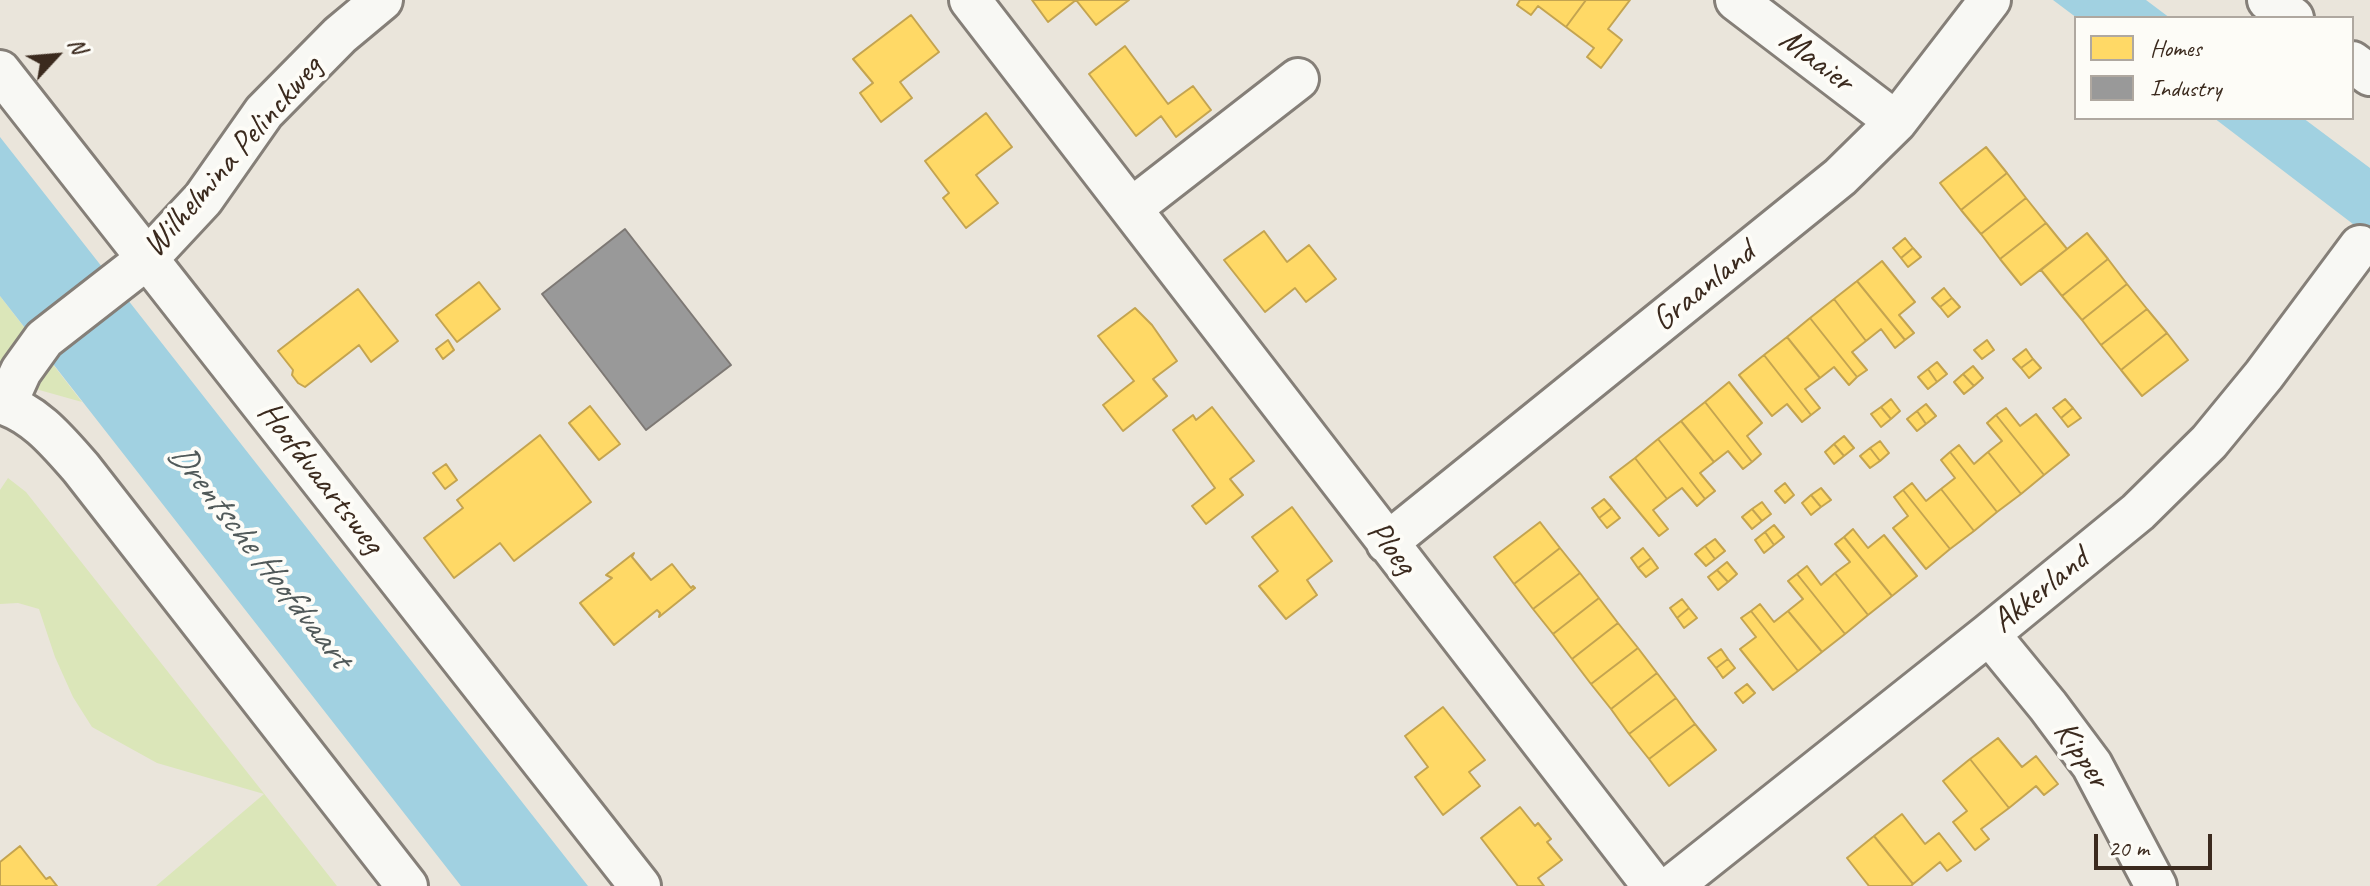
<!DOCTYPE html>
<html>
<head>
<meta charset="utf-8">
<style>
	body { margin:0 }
	#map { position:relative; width:2370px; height:886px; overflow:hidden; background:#eae5db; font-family:Caveat,sans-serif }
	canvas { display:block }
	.legend { position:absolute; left:2074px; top:16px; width:280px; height:104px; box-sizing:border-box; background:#fdfcf7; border:2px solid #afa8a0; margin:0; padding:10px 14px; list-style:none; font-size:24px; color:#3b2a1e }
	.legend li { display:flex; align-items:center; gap:16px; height:40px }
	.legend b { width:40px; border:2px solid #afa8a0 }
	.north { position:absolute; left:16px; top:16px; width:80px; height:80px; -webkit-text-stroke:6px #fdfcf7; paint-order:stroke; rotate:64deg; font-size:22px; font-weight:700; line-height:32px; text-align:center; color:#3b2a1e }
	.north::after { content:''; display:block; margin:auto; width:28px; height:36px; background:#3b2a1e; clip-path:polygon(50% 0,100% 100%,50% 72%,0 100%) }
	.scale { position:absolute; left:2094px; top:834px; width:118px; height:36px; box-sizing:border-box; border:4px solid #3b2a1e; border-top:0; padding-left:10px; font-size:24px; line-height:28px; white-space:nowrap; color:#3b2a1e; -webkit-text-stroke:6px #fdfcf7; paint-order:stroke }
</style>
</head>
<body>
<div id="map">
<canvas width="2370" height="886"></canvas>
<ul class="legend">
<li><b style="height:22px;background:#ffd966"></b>Homes</li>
<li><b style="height:22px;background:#999"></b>Industry</li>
</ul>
<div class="north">N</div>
<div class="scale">20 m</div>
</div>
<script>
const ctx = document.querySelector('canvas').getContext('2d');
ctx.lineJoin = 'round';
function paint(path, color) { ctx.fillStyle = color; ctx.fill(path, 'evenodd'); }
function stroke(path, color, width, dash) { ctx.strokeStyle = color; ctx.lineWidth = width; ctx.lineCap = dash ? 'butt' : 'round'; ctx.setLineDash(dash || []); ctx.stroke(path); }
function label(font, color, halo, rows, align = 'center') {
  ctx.font = font + ' Caveat,sans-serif'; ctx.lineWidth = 8; ctx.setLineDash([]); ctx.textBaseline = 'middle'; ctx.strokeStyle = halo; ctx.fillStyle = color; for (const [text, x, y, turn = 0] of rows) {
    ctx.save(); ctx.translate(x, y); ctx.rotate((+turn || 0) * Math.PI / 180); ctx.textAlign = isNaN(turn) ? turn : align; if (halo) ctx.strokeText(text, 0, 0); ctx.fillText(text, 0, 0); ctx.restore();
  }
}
paint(new Path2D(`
	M0 296 82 402 0 379Z
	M8 478 26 492 337 886H156L264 794 157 763 92 727 73 697 55 657 39 609 18 603 0 604V490Z`), '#dbe6b9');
paint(new Path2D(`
	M2053 0H2146L2170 18H2077Z
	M2214 118H2303L2370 168V237Z
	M0 137 588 886H461L0 296Z`), '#a1d1e1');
const homes = new Path2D(`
	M1032 0H1129L1096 25 1076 0 1048 22Z
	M1520 0H1586L1566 27 1538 6 1531 15 1517 5Z
	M1586 0H1630L1608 29 1622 40 1601 68 1587 57 1594 48 1566 27Z
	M911 15 939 52 900 82 912 98 881 122 860 93 873 83 853 59Z
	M1125 46 1168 104 1193 86 1211 110 1176 137 1161 116 1136 136 1089 74Z
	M986 113 1012 147 976 175 998 203 966 228 943 198 949 193 925 161Z
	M1986 147 2007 173 1961 210 1940 183Z
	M2007 173 2026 198 1981 234 1961 210Z
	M2026 198 2046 223 2000 259 1981 234Z
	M2046 223 2067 249 2021 285 2000 259Z
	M1264 231 1287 262 1309 245 1336 279 1306 302 1295 288 1265 312 1224 260Z
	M2087 233 2108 259 2062 296 2041 270Z
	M1905 238 1913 248 1901 258 1893 248Z
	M1913 248 1921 257 1908 267 1901 258Z
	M2108 259 2127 284 2082 320 2062 296Z
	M1882 261 1915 302 1899 315 1914 333 1905 340 1857 281Z
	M1857 281 1905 340 1895 348 1881 329 1866 341 1834 299Z
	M479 282 500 309 457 342 436 315Z
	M2127 284 2147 309 2101 345 2082 320Z
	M1944 288 1952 298 1940 307 1932 298Z
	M358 289 398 341 371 362 359 345 305 387 298 383 292 375 293 370 278 351Z
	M1952 298 1960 307 1948 317 1940 307Z
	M1834 299 1866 341 1852 352 1867 370 1857 377 1810 318Z
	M1135 308 1152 325 1177 361 1153 379 1167 396 1123 431 1103 405 1134 381 1098 336Z
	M2147 309 2167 333 2121 370 2101 345Z
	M1810 318 1857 377 1849 385 1834 367 1820 378 1787 337Z
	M2167 333 2188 360 2142 396 2121 370Z
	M1787 337 1820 378 1805 389 1820 408 1811 415 1764 355Z
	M448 340 454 350 443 359 436 349Z
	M1987 340 1994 350 1982 359 1974 350Z
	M2026 349 2033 359 2021 368 2013 359Z
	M1764 355 1811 415 1802 422 1787 404 1772 416 1739 375Z
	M2033 359 2041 368 2029 378 2021 368Z
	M1937 362 1947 374 1937 382 1928 369Z
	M1973 366 1983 378 1974 386 1963 374Z
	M1928 369 1937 382 1928 389 1918 377Z
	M1963 374 1974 386 1964 394 1954 382Z
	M1729 382 1762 423 1747 436 1761 454 1752 462 1705 402Z
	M1891 399 1900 411 1891 419 1881 407Z
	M2065 399 2073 408 2061 418 2053 408Z
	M1705 402 1752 462 1743 469 1728 451 1714 462 1681 421Z
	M1926 404 1936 416 1926 424 1917 411Z
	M590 406 620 444 599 460 569 423Z
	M1212 407 1254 461 1230 479 1243 495 1206 524 1192 506 1215 488 1173 430 1193 415 1196 420Z
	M1881 407 1891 419 1881 427 1871 414Z
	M2006 408 2020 426 2036 414 2069 455 2044 475 1996 415Z
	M2073 408 2081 418 2068 427 2061 418Z
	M1917 411 1926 424 1917 431 1907 419Z
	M1996 415 2044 475 2021 494 1988 452 2002 441 1987 423Z
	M1681 421 1714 462 1700 473 1715 491 1705 499 1658 439Z
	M540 435 591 502 514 561 500 543 454 578 424 538 463 508 457 500Z
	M1844 436 1854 448 1844 456 1834 444Z
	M1658 439 1705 499 1697 506 1682 488 1667 499 1635 458Z
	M1880 441 1889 453 1880 461 1870 448Z
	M1834 444 1844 456 1834 464 1825 452Z
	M1959 445 1974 464 1988 452 2021 494 1997 512 1950 452Z
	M1870 448 1880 461 1870 468 1860 456Z
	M1950 452 1997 512 1974 531 1941 489 1955 478 1941 460Z
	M1635 458 1667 499 1653 510 1668 529 1659 536 1610 477Z
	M446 464 457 480 445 489 433 473Z
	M1785 483 1794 495 1785 503 1775 491Z
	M1912 483 1926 501 1941 489 1974 531 1950 549 1903 490Z
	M1821 488 1831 500 1821 507 1811 495Z
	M1903 490 1950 549 1926 569 1893 528 1908 516 1894 497Z
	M1811 495 1821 507 1811 515 1802 503Z
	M1604 499 1612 508 1599 518 1592 508Z
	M1762 502 1771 514 1762 521 1752 509Z
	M1292 507 1332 561 1307 580 1317 595 1286 619 1259 586 1278 571 1252 537Z
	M1612 508 1620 518 1607 528 1599 518Z
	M1752 509 1762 521 1752 529 1742 517Z
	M1540 522 1560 548 1514 584 1494 557Z
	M1774 525 1784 537 1774 545 1765 532Z
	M1853 529 1868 548 1884 535 1917 576 1892 596 1844 537Z
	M1765 532 1774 545 1764 553 1755 540Z
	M1844 537 1892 596 1868 615 1835 573 1850 562 1835 544Z
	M1715 539 1725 551 1715 559 1705 546Z
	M1705 546 1715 559 1706 566 1695 554Z
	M1560 548 1580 573 1533 609 1514 584Z
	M1643 548 1651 558 1638 568 1631 558Z
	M634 553 632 557 651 580 672 564 691 588 693 586 695 588 659 617 660 613 657 610 614 645 580 603 612 578 606 575Z
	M1651 558 1658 568 1646 577 1638 568Z
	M1727 562 1737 574 1728 582 1717 570Z
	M1807 566 1821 585 1835 573 1868 615 1845 634 1797 574Z
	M1717 570 1728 582 1718 590 1708 577Z
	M1580 573 1599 598 1553 634 1533 609Z
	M1797 574 1845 634 1822 652 1788 611 1803 599 1788 581Z
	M1599 598 1618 623 1572 659 1553 634Z
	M1682 599 1689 608 1677 618 1670 608Z
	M1760 604 1774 622 1788 611 1822 652 1798 671 1751 611Z
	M1689 608 1697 618 1684 628 1677 618Z
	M1751 611 1798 671 1773 690 1740 649 1756 637 1741 618Z
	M1618 623 1638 648 1591 684 1572 659Z
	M1638 648 1657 673 1611 709 1591 684Z
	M1721 649 1728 659 1716 668 1708 658Z
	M1728 659 1735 668 1723 678 1716 668Z
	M1657 673 1676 698 1629 734 1611 709Z
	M1747 684 1755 693 1743 703 1735 693Z
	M1676 698 1695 724 1649 759 1629 734Z
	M1443 707 1485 760 1469 772 1480 786 1443 815 1415 777 1428 767 1405 736Z
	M1695 724 1716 750 1669 786 1649 759Z
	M1998 738 2022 767 2036 756 2058 784 2044 795 2036 786 2009 808 1970 759Z
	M1970 759 2009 808 1981 829 1989 839 1975 850 1953 822 1967 811 1943 781Z
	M1520 807 1535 826 1538 823 1551 839 1547 842 1562 860 1538 878 1544 886H1518L1481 838Z
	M1902 814 1925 844 1939 833 1961 861 1947 871 1940 862 1913 884 1874 836Z
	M1874 836 1913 884 1911 886H1869L1847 858Z
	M20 846 46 879 50 877 57 886H0V862Z`);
paint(homes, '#ffd966');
stroke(homes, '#c4a450', 2);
const industry = new Path2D(`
	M625 229 731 365 646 430 542 294Z`);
paint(industry, '#999');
stroke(industry, '#7d7874', 2);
const minor = new Path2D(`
	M970 0 1653 886
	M1736 0 1896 122
	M2268 0 2293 18
	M2352 62 2370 75
	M0 71 640 886
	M1132 208 1298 79
	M0 403C34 412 59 443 81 468L407 886
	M6 404 21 371 44 339 148 258 203 199 264 112 340 35 382 0
	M1387 543 1840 177 1896 122 1990 0
	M1989 634 2048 706 2092 765 2156 886
	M1672 886 1989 634 2138 512 2209 442 2264 375 2360 246`);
stroke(minor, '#857f78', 46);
stroke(minor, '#f8f8f4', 40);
label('34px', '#3b2a1e', '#fdfcf7', [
	["Maaier",1816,61,37],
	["Wilhelmina Pelinckweg",233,157,-49],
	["Graanland",1704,287,-39],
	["Hoofdvaartsweg",320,478,52],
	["Ploeg",1391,548,52],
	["Akkerland",2041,591,-39],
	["Kipper",2081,755,56]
]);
label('italic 36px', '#505959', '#fdfcf7', [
	["Drentsche Hoofdvaart",259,556,52]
]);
</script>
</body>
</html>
